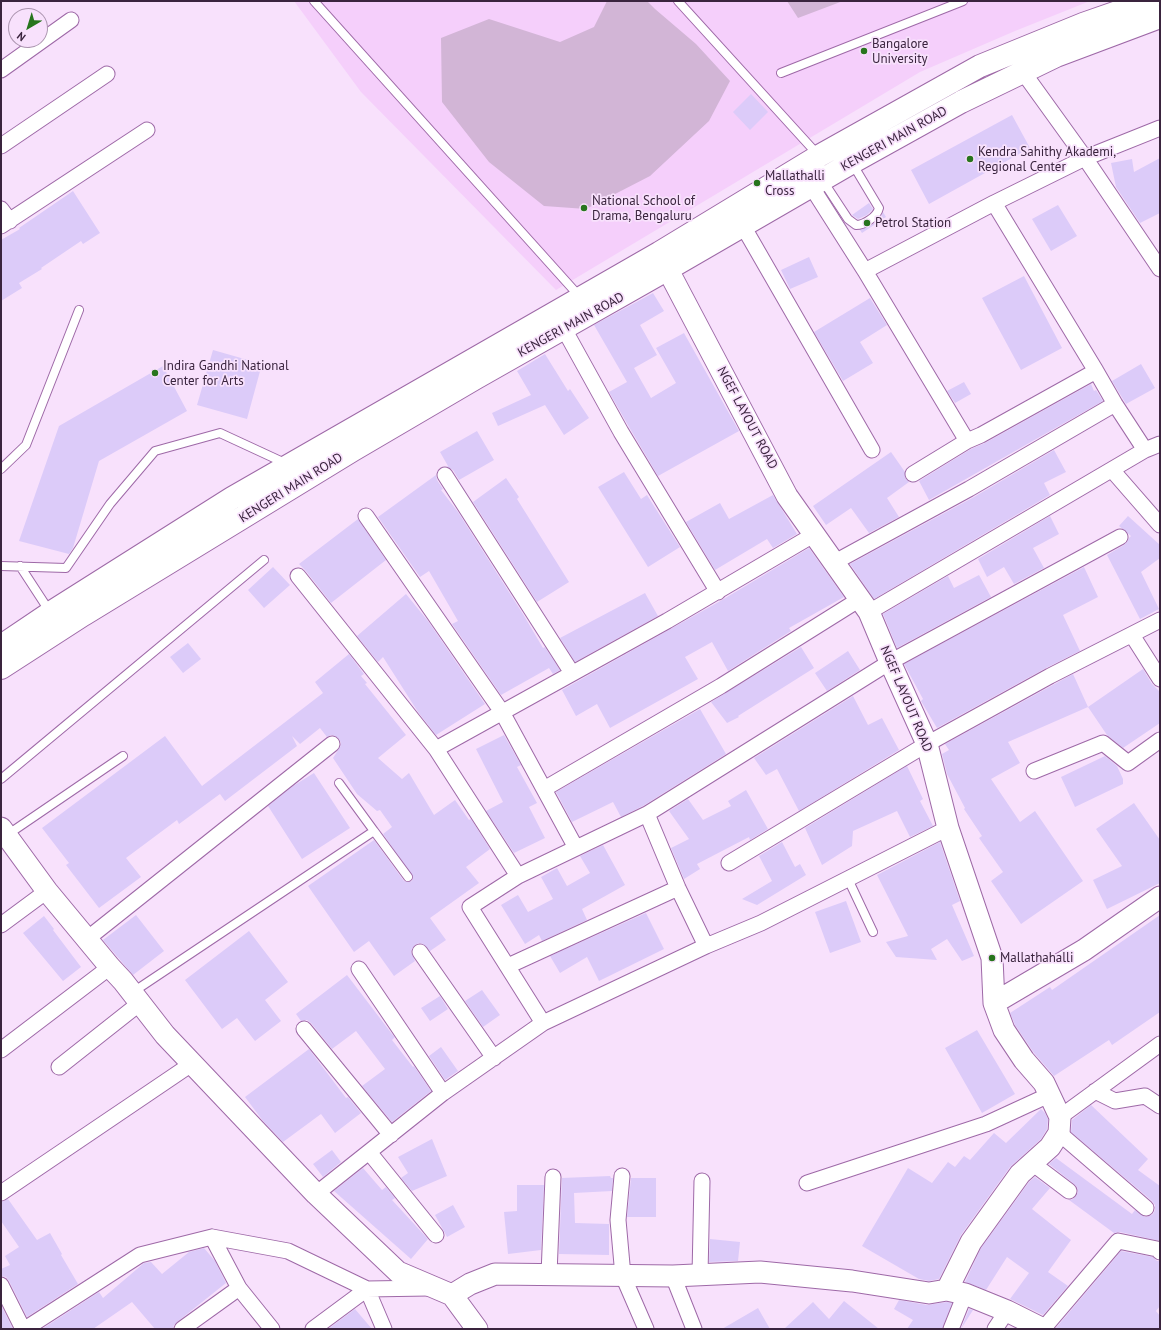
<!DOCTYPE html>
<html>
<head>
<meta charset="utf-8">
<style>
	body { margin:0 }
	#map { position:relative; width:1161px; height:1330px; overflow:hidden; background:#f8e1fc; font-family:"PT Sans",sans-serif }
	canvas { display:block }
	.frame { position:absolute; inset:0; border:2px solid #3a243e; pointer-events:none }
	.north { position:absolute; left:8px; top:8px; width:40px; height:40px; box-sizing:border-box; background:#f8e1fc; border:1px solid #ac95b0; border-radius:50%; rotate:218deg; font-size:11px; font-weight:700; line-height:16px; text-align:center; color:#3a243e }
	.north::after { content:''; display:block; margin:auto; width:14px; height:18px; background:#27751d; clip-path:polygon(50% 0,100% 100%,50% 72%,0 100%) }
</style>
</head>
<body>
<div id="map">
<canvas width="1161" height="1330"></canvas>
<div class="frame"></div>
<div class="north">N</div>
</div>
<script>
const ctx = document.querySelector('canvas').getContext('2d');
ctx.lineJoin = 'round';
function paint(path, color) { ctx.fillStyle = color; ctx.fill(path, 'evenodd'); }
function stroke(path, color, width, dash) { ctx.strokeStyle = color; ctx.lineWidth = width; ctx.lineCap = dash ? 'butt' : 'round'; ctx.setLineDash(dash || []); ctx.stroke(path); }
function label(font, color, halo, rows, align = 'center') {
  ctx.font = font + ' "PT Sans",sans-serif'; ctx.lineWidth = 3.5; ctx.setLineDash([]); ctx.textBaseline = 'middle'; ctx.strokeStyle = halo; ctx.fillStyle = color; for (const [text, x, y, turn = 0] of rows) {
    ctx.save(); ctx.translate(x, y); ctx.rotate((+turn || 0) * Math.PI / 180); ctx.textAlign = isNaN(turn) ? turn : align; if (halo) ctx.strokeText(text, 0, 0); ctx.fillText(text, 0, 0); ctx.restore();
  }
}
paint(new Path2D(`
	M294 1H1090L1015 31 920 72 556 290 361 92Z`), '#f5cffb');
paint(new Path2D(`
	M607 1H647L655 9 696 44 730 81 709 121 650 176 586 209 544 206 489 162 442 102 441 38 489 19 560 42 594 27Z
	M787 1H843L798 18Z`), '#d2b5d6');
paint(new Path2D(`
	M751 94 768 112 750 130 733 112Z
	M1012 115 1030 148 929 204 911 170Z
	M1160 158V213L1140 223 1116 187 1111 163 1132 159 1134 172Z
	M73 191 100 233 83 244 81 241 41 268 42 269 19 283 22 288 1 301V240L20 229 19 228Z
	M869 203 873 209 867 215 858 219 852 215Z
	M1058 205 1077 236 1051 251 1032 219Z
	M883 212 886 217 862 233 860 230 873 224 880 218Z
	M809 257 818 277 790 289 781 270Z
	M1024 276 1062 348 1021 370 982 298Z
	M653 293 664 311 640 325 657 355 634 368 651 398 676 383 656 348 684 333 739 431 658 476 629 427 609 392 627 382 594 325Z
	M870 298 887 325 860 342 873 363 843 381 814 332Z
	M213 350 262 364 247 419 197 405Z
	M545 354 568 391 570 389 589 418 564 435 545 405 498 426 492 413 531 395 517 371Z
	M1141 364 1155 388 1126 404 1112 381Z
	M163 366 187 411 99 461 73 548 69 554 19 541 59 426Z
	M964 382 971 394 955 403 947 391Z
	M1091 384 1094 391 1096 390 1103 401 929 500 919 481 971 449 985 443Z
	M477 431 494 460 459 480 453 470 447 467 448 466 440 452Z
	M1054 450 1066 472 1044 483 1050 495 874 599 850 564 974 497Z
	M891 452 905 472V478L909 482 887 498 899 517 869 533 851 508 826 525 813 506Z
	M624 472 641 499 647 495 680 547 648 567 598 487Z
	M436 475 437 480 443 489 441 490 458 512 523 614 543 648 545 647 560 670 553 674 549 668 501 695 452 624 458 621 429 571 420 577 378 517Z
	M506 478 519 497 517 499 569 582 537 602 473 502Z
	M773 495 797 534 773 548 767 539 715 570 686 522 720 503 729 519Z
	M1050 516 1059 534 1033 548 1044 568 1014 584 1004 567 987 577 978 559Z
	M1128 516 1160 545V558L1141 572 1159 609 1140 619 1107 555 1124 545 1127 542 1129 538 1131 536 1119 526Z
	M358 519 386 560 331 603 305 570 299 564Z
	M809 548 844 597 789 628 791 631 728 671 712 642 685 657 698 679 610 728 597 704 576 716 562 690 722 600Z
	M273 567 290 585 264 608 248 590Z
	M1084 567 1098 597 1063 615 1080 651 1046 668 937 728 921 701 923 699 904 664Z
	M979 575 991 597 897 648 883 614 948 576 954 588Z
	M645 593 658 616 575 662 560 638Z
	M406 594 428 621 485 704 436 735 418 712 383 657 378 662 357 636Z
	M188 643 201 659 183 673 170 657Z
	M801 647 814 668 738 716 739 717 727 723 711 702Z
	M848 651 860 670 827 691 815 673Z
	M349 654 364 674 361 676 367 683 365 684 406 735 378 758 402 779 409 773 434 815 455 800 469 820 471 819 490 849 466 867 479 883 430 918 446 940 430 951 423 944 419 943 415 945 412 949 411 952 415 961 394 976 369 941 354 952 308 886 374 840 404 881 409 882 412 881 413 877 383 834 392 827 380 810 377 811 357 794 333 758 340 747 341 743 339 739 335 736 331 735 327 737 320 728 300 744 292 736 297 746 225 801 220 794 179 824 177 820 126 858 141 877 99 908 66 865 69 863 42 828 165 736 202 786 323 693 315 682Z
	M1143 669 1152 684 1160 692V723L1123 748 1107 735 1088 707Z
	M1073 674 1088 707 1008 742 1020 763 991 779 1020 822 1035 811 1083 881 1021 924 991 881 1003 872 979 838 982 836 964 809 965 808 947 774 942 754 949 750 945 744Z
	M853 696 868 725 882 718 899 750 799 811 777 769 766 775 754 758Z
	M700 709 726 754 643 806 621 817 613 802 572 822 556 792Z
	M504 735 521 765 517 767 537 803 529 807 545 838 514 853 486 811 503 802 476 749Z
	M1105 756 1117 766 1123 779V784L1075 807 1061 777Z
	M907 766 923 799 920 801 933 826 910 837 897 811 853 831 852 846 822 865 805 828Z
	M314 773 350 828 302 859 268 806 293 786Z
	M746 790 768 829 750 840 749 837 697 864 700 869 684 879 671 848 689 839 669 811 688 799 703 820 731 806 728 801Z
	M1134 803 1160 840V883L1107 909 1093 880 1122 866 1096 829Z
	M782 842 795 867 800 864 806 875 757 905 742 899 772 881 759 856Z
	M940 842 960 901 952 905 974 956 962 961 947 939 931 949 937 960 896 957 886 942 908 936 877 875Z
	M603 845 625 885 582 909 587 920 542 941 539 935 525 944 501 905 518 895 528 912 553 899 541 877 557 868 567 886 590 873 580 856Z
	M846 901 861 942 830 953 815 912Z
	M646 913 664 949 599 981 587 957 560 973 550 956Z
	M136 915 164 951 133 975 103 940Z
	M1160 915V1012L1112 1045 1109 1040 1054 1076 1034 1053 1015 1025 1010 1013 1050 987 1052 990Z
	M44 916 54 929 53 930 81 967 63 981 23 933Z
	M249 931 288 982 265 1000 281 1021 255 1041 237 1018 222 1029 185 980Z
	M347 975 392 1034 395 1037 392 1040 413 1067 414 1066 431 1091 392 1122 362 1086 385 1069 356 1031 332 1049 311 1023 307 1020 301 1021 296 1014Z
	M482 990 500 1015 483 1027 465 1001Z
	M440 996 448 1009 430 1021 421 1008Z
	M977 1030 1015 1094 982 1113 945 1048Z
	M441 1047 458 1071 445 1080 429 1056Z
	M309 1049 346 1098 348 1097 361 1113 335 1133 321 1114 283 1142 263 1121 245 1097Z
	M1091 1105 1148 1159 1138 1170 1160 1186V1241L1120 1232 1114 1233 1069 1200 1073 1199 1076 1196 1078 1192 1077 1187 1074 1184 1049 1164 1056 1158 1132 1214 1135 1210 1145 1217 1149 1216 1153 1214 1155 1210V1205L1152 1201 1071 1132 1072 1120Z
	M1041 1109 1045 1113 1048 1119 1047 1129 1041 1139 1010 1167 961 1235 939 1279 929 1281 919 1279 862 1246 908 1168 932 1183 948 1162 955 1167 964 1156 970 1160 994 1133 1006 1143Z
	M432 1139 447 1176 412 1191 401 1178 408 1173 398 1157Z
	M332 1150 341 1162 323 1177 313 1164Z
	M363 1168 382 1190 386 1187 395 1198 392 1200 428 1239 411 1259 334 1191Z
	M610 1176 611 1178H613L612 1191 574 1193 575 1223 609 1224V1255L559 1254 562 1178Z
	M1035 1177 1050 1188 1032 1209 1071 1240 1048 1272 1068 1286 1043 1315 1010 1299 1029 1273 1007 1257 986 1290 965 1282 981 1248 1029 1182Z
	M631 1178H656V1217H627Z
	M517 1185H544L541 1250 508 1254 504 1212 517 1211Z
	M8 1199 37 1240 50 1233 62 1254 61 1255 78 1284 27 1317 9 1281 6 1277 1 1276V1269L10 1265 5 1256 19 1247 1 1221V1202Z
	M453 1205 465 1227 447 1237 435 1215Z
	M710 1239 740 1242 738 1261 709 1262Z
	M204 1248 215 1261 226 1283 177 1322 174 1325 173 1329H155L132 1302 93 1329H42L99 1292 103 1298 144 1263 151 1262 162 1274 189 1252Z
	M1121 1251 1153 1257 1157 1261H1160V1306L1156 1311 1160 1316V1329H1055Z
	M899 1300 927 1305 947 1302 952 1303 942 1329H907L913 1320 894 1309Z
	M844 1301 879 1329H784L813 1302 829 1319Z
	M1 1305 13 1329H1Z
	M758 1308 770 1329H722Z
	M355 1309 372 1329H328Z
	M969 1309 973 1310 961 1329Z`), '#dccbf9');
const lane = new Path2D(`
	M314 1 580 297
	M678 1 819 156
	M781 73 963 1
	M823 181 848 219 856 225C864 225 877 217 879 208L852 163
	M1 469 26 445 79 310
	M1 566 66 568 110 504 155 451 220 433 287 464
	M20 566 50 612
	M1 779 264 560
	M339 783 374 831
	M7 835 123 756
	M848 879 873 932
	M133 992 374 831 408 877`);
const street = new Path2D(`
	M1 70 71 20
	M1160 128 1085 158 1160 269
	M1 146 107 74
	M811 186 865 271 994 203 1085 158 1023 72
	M994 203 1096 371 1115 404 1145 450 1160 444
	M1 209 10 221
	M1 226 147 130
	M743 226 872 450
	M865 271 967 441 981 435 1096 371
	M564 329 621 432 718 592
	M1112 470 1160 525
	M913 474 967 441
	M445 475 572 673
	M366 516 502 712 576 848
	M835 562 969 489 1115 404
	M298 576 436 749 518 876
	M869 612 1145 450
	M1132 635 1160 679
	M436 749 667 621 815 534
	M1034 771 1103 743 1128 763 1160 740
	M544 789 721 686 860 599
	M647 814 890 662 1120 537
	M729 863 927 744 1050 676 1160 620
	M1 925 47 891
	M87 939 332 744
	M420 952 494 1058
	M508 966 678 888
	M359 969 443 1093
	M543 1023 470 907 518 876 647 814 678 888 706 946
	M304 1029 391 1135
	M1 1050 110 967
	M59 1067 140 1003
	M1095 1091 1115 1101 1145 1096 1160 1106
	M1060 1117 1160 1044
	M1059 1133 1146 1208
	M369 1152 436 1235
	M1032 1163 1069 1191
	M622 1176 618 1220 623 1276 646 1329
	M807 1183 986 1124 1049 1095
	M1 1193 193 1063
	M316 1194 443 1093 543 1023 706 946 761 923 948 828
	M212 1237 239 1288
	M549 1274 553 1177
	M700 1275 702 1181
	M673 1276 694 1329
	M1 1285 23 1329
	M25 1329 140 1255 212 1237 288 1251 367 1289 429 1288
	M182 1329 239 1288 272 1329
	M313 1329 367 1289 384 1329
	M951 1329 965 1294
	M995 1329 1007 1311
	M1043 1329 1118 1241 1157 1249 1160 1252`);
const secondary = new Path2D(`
	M659 253 787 496 869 612 890 662 927 744 948 828 992 958 994 1003 1084 950 1160 897
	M1 828 47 891 110 967 123 981 165 1035 316 1194 398 1272 452 1295 477 1329
	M947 1290 971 1242 1020 1174 1050 1147 1059 1133 1060 1117 1044 1083 1024 1060 1004 1030 994 1003
	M452 1295 470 1284 495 1274 673 1276 760 1272 852 1281 929 1293 947 1290 965 1294 1007 1311 1043 1329`);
const primary = new Path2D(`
	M1 646 50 613 232 498 659 253 819 156 980 66 1083 24 1149 1
	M1 668 83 615 353 450 476 378 668 269 851 163 961 102 1056 56 1160 17`);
stroke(lane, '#9e69a7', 10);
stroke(street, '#9e69a7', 17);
stroke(secondary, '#9e69a7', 23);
stroke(primary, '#9e69a7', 24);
stroke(lane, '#fff', 8);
stroke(street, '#fff', 15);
stroke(secondary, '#fff', 21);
stroke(primary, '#fff', 22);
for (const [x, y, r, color] of [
	[864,51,4,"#27751d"],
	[970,159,4,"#27751d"],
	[757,183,4,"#27751d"],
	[584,208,4,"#27751d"],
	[867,223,4,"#27751d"],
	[155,373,4,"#27751d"],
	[992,958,4,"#27751d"]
]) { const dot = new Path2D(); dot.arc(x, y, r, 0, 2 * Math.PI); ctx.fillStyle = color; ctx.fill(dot); stroke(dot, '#f8e1fc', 1.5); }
label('13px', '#3a243e', '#f8e1fc', [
	["Bangalore",872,44],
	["University",872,59],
	["Kendra Sahithy Akademi,",978,152],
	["Regional Center",978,167],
	["Mallathalli",765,176],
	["Cross",765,191],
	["National School of",592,201],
	["Drama, Bengaluru",592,216],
	["Petrol Station",875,223],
	["Indira Gandhi National",163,366],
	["Center for Arts",163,381],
	["Mallathahalli",1000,958]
], 'left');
label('13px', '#3a243e', '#f8e1fc', [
	["KENGERI MAIN ROAD",894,139,-29],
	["KENGERI MAIN ROAD",571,325,-29],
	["NGEF LAYOUT ROAD",747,418,62],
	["KENGERI MAIN ROAD",291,488,-32],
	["NGEF LAYOUT ROAD",906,699,67]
]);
</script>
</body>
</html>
